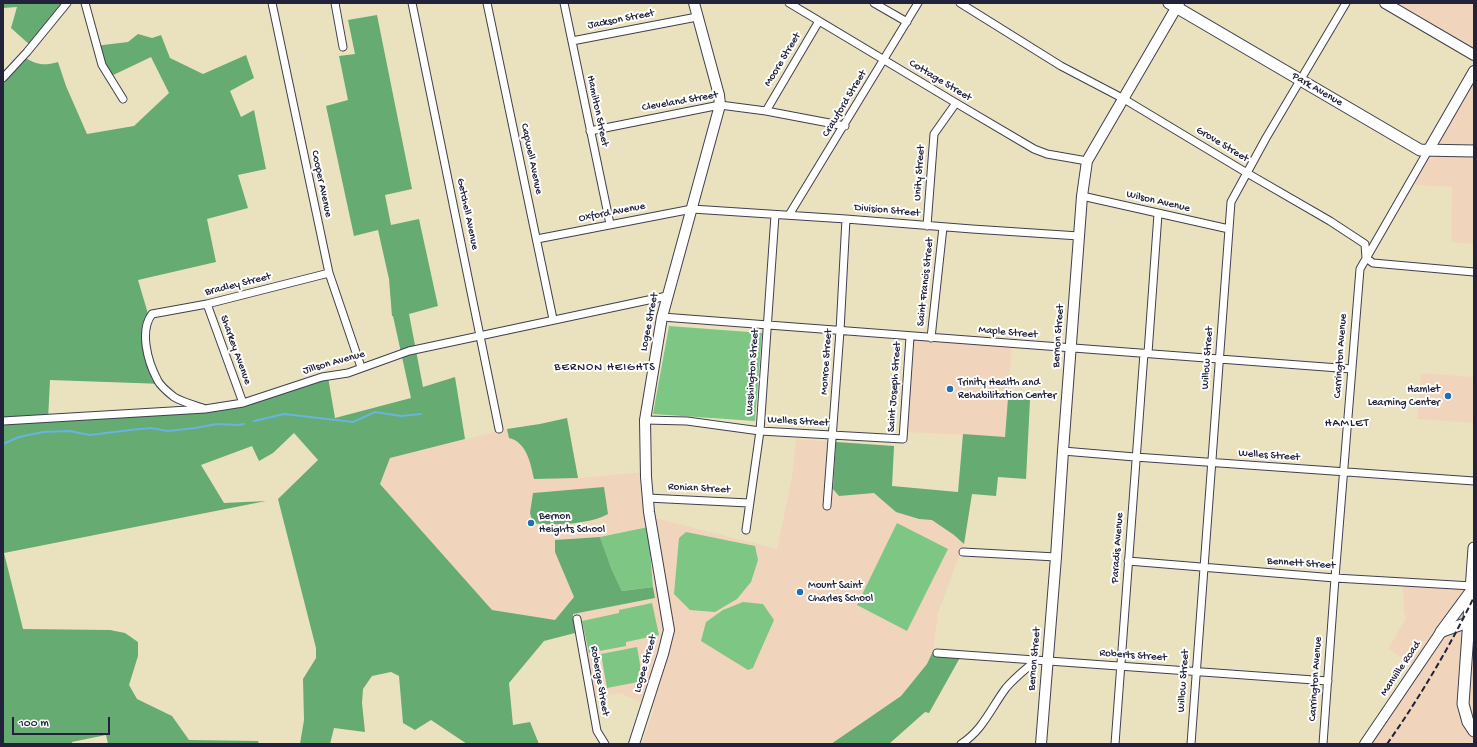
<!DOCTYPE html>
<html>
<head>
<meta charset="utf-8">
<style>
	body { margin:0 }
	#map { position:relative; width:1477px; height:747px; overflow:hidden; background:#eae2bf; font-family:"Gochi Hand",sans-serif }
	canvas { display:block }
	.frame { position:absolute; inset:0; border:4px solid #22223b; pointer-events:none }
	.scale { position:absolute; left:12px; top:717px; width:98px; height:18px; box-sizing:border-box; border:2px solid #22223b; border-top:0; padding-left:5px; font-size:12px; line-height:14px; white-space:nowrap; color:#22223b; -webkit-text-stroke:3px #fff; paint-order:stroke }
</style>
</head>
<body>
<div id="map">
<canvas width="1477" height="747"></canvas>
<div class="frame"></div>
<div class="scale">100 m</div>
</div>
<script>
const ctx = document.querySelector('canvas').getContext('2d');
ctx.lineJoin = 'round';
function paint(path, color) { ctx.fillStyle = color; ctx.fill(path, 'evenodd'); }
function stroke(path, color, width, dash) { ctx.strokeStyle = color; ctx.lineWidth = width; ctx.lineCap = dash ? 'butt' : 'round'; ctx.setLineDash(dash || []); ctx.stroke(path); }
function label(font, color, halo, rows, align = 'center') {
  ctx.font = font + ' "Gochi Hand",sans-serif'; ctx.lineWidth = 4; ctx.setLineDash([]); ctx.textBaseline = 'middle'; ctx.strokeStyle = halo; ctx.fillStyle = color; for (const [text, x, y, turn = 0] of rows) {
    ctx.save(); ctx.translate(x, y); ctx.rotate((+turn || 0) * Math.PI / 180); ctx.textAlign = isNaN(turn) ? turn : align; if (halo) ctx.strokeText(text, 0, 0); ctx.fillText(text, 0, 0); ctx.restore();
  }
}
paint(new Path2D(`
	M1382 3H1474V59Z
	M1474 65V244L1451 242 1452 187 1418 185 1409 181Z
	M911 338 1012 345 1005 437 904 432Z
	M1421 373 1474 377V423L1417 419Z
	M567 418 578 478 644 472 647 519H659L777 549 792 477 796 439 894 446 892 486 972 494 965 541 938 613 933 651 927 664 901 696 831 744H642L654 709 620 693 590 699 572 614 655 598 647 527 600 537 612 570 574 597 555 621 492 610 380 484 390 458 507 429 540 424Z
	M1403 583 1474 589V741L1468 744H1368L1418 668 1388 649 1407 616 1404 614Z`), '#f0d5bc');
paint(new Path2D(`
	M669 326 762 333 755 421 653 414Z
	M897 523 948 549 907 631 857 605Z
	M648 527 653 587 622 591 612 570 600 537Z
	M686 532 755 546 758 560 751 582 737 599 715 612 690 610 674 594 679 538Z
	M743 602 763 604 774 620 755 663 753 668 748 670 701 641 706 622 723 610Z
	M652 603 659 635 626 642V646L589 653 582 621 619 613V610Z
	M637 647 643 681 607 688 601 654Z`), '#7dc683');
paint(new Path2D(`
	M3 3H65L30 45 11 28 17 7 3 8Z
	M377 15 412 189 385 195 391 225 419 219 438 306 409 314 423 387 455 377 465 439 390 458 380 484 492 610 555 620 574 597 555 552V540L600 537 612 570 622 591 653 587 655 598 573 614 575 633 544 641 509 683 513 725 530 722 539 744H467L431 720 415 730 403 723 399 676 391 672 372 676 363 689 362 703 365 732 334 728 330 744H300L304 720 303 679 316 658V648L278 499 318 460 294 433 273 453 259 461 252 446 201 465 224 503 266 501 4 553 23 629 110 630 125 633 138 642V656L129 685 137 699 172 716 189 740 258 741 259 744H108L106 735 72 742V744H3V77L24 57C37 65 43 66 58 62L66 86 87 134 134 126 169 93 151 57 107 78 95 46 128 42 138 34 152 38 161 35 170 58 203 74 246 55 254 78 230 91 241 117 254 110 266 169 238 175 248 208 207 219 216 262 138 280 149 317 146 344 155 372 164 384 50 380 48 420 222 409 328 377 335 418 411 398 393 316H392L389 279 378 230 354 236 326 106 348 100 339 56 355 54 348 20Z
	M1008 398 1030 400 1026 479 998 477 996 496 972 494 964 544 954 535 932 520 919 519 896 512 874 493 839 496 833 489 836 442 894 446 892 486 958 492 963 434 1005 437Z
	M567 418 578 478 534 479C531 465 527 442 509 438L507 429 540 424Z
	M604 487 608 514C591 524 553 526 533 523L530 513 533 493Z
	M933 651 962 654 929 713 925 712 889 744H831L901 696 927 664Z`), '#66ab71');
stroke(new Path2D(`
	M254 421 284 414 353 422 375 412 401 416 421 414
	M3 444 19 437 43 432 69 431 90 435 130 430 151 428 168 431 195 428 217 424 239 425 244 424`), '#68b3e0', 2);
const street = new Path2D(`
	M85 3 102 65 123 99
	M272 3 329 273 361 367
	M335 3 343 47
	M412 3 499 429
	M487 3 553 319
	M564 3 610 224
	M789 3 956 103 1034 149 1047 154 1087 161
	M874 3 907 22
	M960 3 1061 66 1124 99 1247 173 1330 221 1365 244 1366 258 1373 263 1474 272
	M572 41 697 17
	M3 78 27 52 67 3
	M766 111 819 21
	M590 131 720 105 766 111 845 126
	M1082 196 1229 229
	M789 215 918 3
	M927 226 934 134 956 103
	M537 239 692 209 846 219 972 229 1079 236
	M207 304 243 403
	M662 317 1352 369
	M931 338 943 227
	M1148 353 1158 214
	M203 408C194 405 182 402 174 397 169 393 159 385 157 379 148 362 139 331 152 314L207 304 329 273
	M645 420 687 421 760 431 903 439 910 337
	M3 421 205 409 243 403 322 377 348 373 409 351 667 296
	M1063 451 1135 457 1474 481
	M647 498 749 503
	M827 506 840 331 846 219
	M746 530 760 431 775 215
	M963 552 1056 557
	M1128 561 1335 578 1472 586
	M577 619 597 731 605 744
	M937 653 1328 681
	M961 744C983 730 991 708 1006 688 1014 678 1026 669 1036 660
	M1115 744 1144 353
	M1191 744 1231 202 1266 138 1346 3
	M1323 744 1335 578 1360 269 1429 149`);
const secondary = new Path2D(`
	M1385 3 1474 55
	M1429 149 1474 71
	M634 744 663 654 669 630 649 512 646 477 645 420 662 317 720 105 719 95 694 3
	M1041 744 1056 557 1063 451 1082 196 1087 161 1179 3
	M1365 744 1441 632 1469 622`);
const primary = new Path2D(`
	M1169 3 1420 150 1474 151
	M1474 548 1463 704 1468 722 1474 731
	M1441 632 1472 590`);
stroke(street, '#403f4f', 9);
stroke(secondary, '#403f4f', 12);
stroke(primary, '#403f4f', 13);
stroke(street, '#fff', 7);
stroke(secondary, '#fff', 10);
stroke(primary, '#fff', 11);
stroke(new Path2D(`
	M1387 744C1420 697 1449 648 1474 597`), '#22223b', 2, [6, 3]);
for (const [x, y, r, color] of [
	[950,389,4,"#1f6fb2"],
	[1448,396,4,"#1f6fb2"],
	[531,523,4,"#1f6fb2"],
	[800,592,4,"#1f6fb2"]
]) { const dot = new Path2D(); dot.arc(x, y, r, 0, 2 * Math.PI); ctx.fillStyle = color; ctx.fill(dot); stroke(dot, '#fff', 1.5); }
label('11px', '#22223b', '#fff', [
	["Jackson Street",621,20,-11],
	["Moore Street",783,60,-59],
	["Cottage Street",940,81,31],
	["Park Avenue",1317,90,30],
	["Cleveland Street",680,102,-10],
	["Crawford Street",845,104,-59],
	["Hamilton Street",597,111,78],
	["Grove Street",1222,145,31],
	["Capwell Avenue",531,159,78],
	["Unity Street",920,173,-86],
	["Cooper Avenue",321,184,78],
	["Wilson Avenue",1158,202,13],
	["Division Street",887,211,5],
	["Oxford Avenue",612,213,-11],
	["Getchell Avenue",467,214,78],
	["Saint Francis Street",926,282,-84],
	["Bradley Street",238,285,-14],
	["Logee Street",650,322,-79],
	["Maple Street",1008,333,5],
	["Bernon Street",1059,336,-86],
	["Sharkey Avenue",235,350,70],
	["Carrington Avenue",1341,356,-86],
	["Willow Street",1208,358,-86],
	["Monroe Street",827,362,-86],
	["Jillson Avenue",334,363,-16],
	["Washington Street",753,372,-86],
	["Saint Joseph Street",895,387,-86],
	["Welles Street",798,422,3],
	["Welles Street",1269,456,4],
	["Ronian Street",699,489,3],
	["Paradis Avenue",1118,548,-86],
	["Bennett Street",1301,564,4],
	["Roberts Street",1133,656,4],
	["Bernon Street",1035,659,-85],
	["Logee Street",646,664,-74],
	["Manville Road",1401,669,-56],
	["Carrington Avenue",1316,679,-86],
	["Roberge Street",599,681,80],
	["Willow Street",1184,681,-86]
]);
label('11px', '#22223b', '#fff', [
	["Trinity Health and",958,383],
	["Rehabilitation Center",958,396],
	["Hamlet",1440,390,"right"],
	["Learning Center",1440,403,"right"],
	["Bernon",539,517],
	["Heights School",539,530],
	["Mount Saint",808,586],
	["Charles School",808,599]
], 'left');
ctx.letterSpacing = '1px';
label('12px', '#22223b', '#fff', [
	["BERNON HEIGHTS",605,368],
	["HAMLET",1347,424]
]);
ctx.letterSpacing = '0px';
</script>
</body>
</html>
